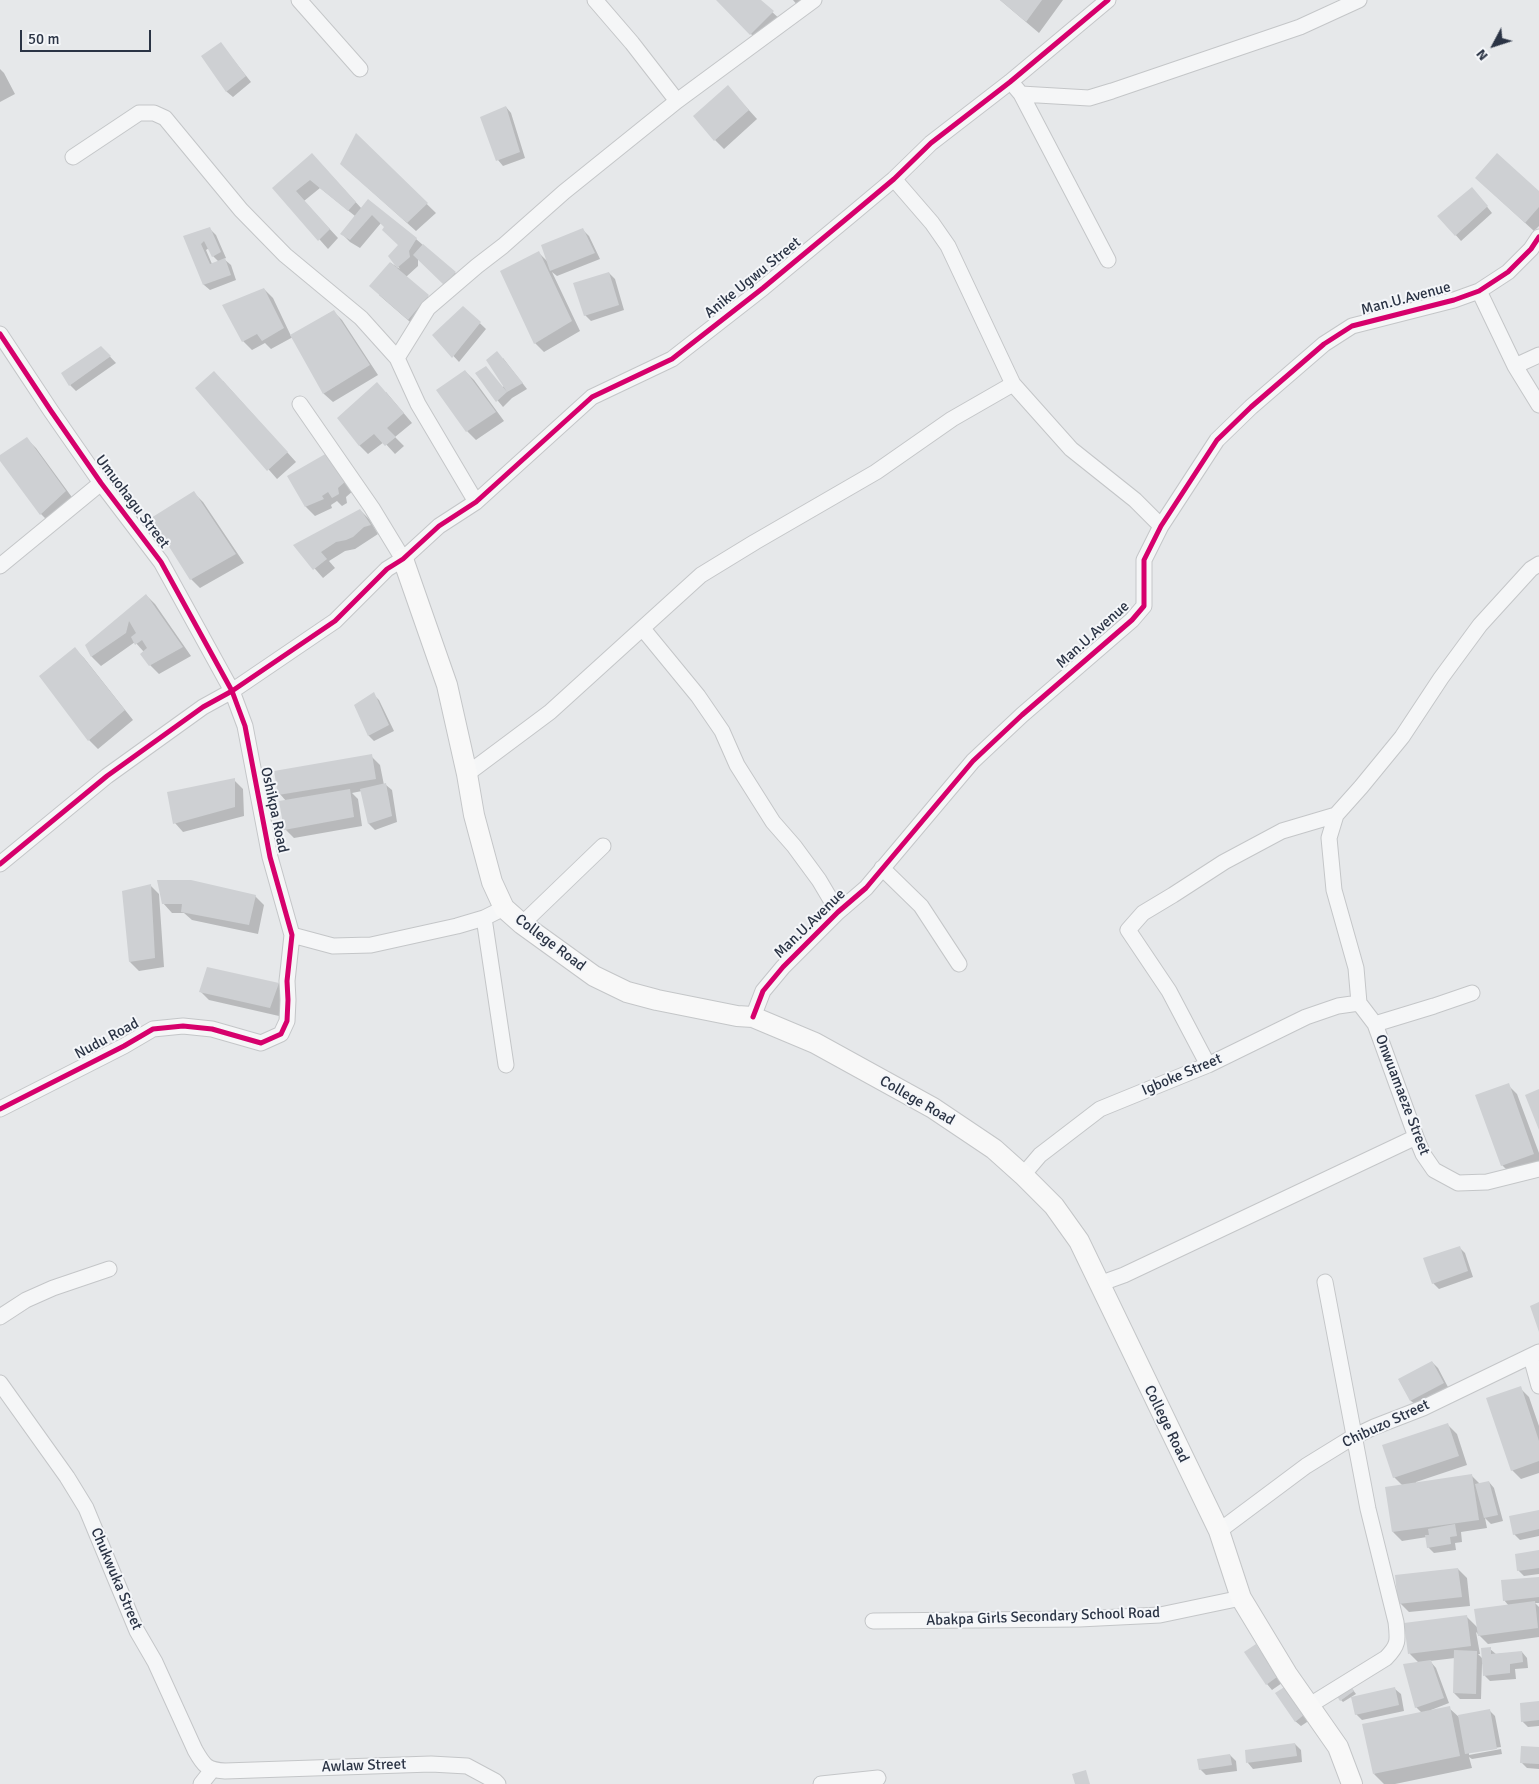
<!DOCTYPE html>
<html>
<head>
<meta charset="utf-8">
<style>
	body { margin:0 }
	#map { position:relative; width:1539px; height:1784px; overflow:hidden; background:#e6e8ea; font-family:Signika,sans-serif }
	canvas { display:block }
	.north { position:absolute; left:1469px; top:20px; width:50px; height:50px; -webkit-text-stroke:4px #f4f6f9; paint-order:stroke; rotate:230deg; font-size:14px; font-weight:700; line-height:20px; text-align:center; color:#2b3445 }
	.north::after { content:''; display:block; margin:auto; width:18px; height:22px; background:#2b3445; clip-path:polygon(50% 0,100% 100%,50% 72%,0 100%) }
	.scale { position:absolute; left:20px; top:30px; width:131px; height:22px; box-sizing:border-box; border:2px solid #2b3445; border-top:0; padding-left:6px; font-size:15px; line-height:18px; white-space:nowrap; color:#2b3445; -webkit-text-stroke:4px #f4f6f9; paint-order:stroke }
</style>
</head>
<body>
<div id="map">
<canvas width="1539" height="1784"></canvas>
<div class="north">N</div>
<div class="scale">50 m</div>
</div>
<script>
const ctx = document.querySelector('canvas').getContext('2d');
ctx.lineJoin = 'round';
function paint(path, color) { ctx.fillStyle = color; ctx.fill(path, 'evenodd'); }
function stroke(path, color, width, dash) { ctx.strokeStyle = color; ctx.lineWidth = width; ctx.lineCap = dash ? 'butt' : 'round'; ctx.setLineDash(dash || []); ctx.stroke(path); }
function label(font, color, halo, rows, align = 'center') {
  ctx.font = font + ' Signika,sans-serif'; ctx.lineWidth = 4; ctx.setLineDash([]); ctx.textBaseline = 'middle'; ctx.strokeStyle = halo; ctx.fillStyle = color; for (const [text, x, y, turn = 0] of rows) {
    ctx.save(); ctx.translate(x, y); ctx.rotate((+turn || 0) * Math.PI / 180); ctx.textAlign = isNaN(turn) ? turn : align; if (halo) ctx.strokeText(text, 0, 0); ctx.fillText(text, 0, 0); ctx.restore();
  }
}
paint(new Path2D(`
	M717 0H759L782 21 760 43Z
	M793 0H805L799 7Z
	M1000 0H1063L1039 33Z
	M221 44 251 82 233 97 227 92 203 56Z
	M0 69 4 73 15 94 0 102Z
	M728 87 757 119 724 149 715 140Z
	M506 107 511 113 525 158 503 166 498 160Z
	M356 135 436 213 416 231 341 164Z
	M321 164 362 209 416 239 461 278 451 290 418 258V266L406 277 437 305 417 328 379 295 391 263 400 269 389 256 399 246 386 227 381 223 360 248 350 242 342 234 355 216 320 188 304 201 338 238 328 249 274 188Z
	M1476 178 1539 192V226L1534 231Z
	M1477 194 1492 213 1461 241 1439 216Z
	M210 229 216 235 226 258 224 259 231 265 236 280 210 290 204 285 185 236ZM209 248 213 256 219 262 212 264 206 250Z
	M583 230 589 236 600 259 557 276 552 272 580 331 544 352 535 343 539 253 549 263Z
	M609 273 615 279 624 310 591 321 585 315Z
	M264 289 273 298 291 336 333 311 342 320 378 375 333 402 324 394 293 337 271 349 265 343 252 350 243 341 224 306Z
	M463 307 486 329 459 362 434 335Z
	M101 347 116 363 76 391 70 385Z
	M503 358 527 389 512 398 503 407 476 374 503 387 504 386Z
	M465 371 474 380 504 421 476 440 467 431Z
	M223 381 296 462 277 479 197 388Z
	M386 392 412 423 395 437 404 446 395 454 384 442 368 454 359 445Z
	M27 439 36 448 74 500 50 523 41 514 0 459V456Z
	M326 455 354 490 346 497 347 503 342 506 337 501 331 505 332 508 315 516 306 507 289 476Z
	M194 493 203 502 244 563 200 588 191 579Z
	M360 510 369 519 378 534 355 549 345 551 329 561 335 568 323 578 295 546Z
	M146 595 155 604 191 656 159 674 150 665 144 652 135 642 101 666 92 657 86 645Z
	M75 649 84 658 133 720 98 749 89 740 41 676Z
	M373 694 379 700 394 731 374 741 369 736 355 706Z
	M371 756 380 765 384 785H386L392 790 397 822 375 830 369 824 362 791 352 793 358 799 362 826 294 838 285 829 286 801 280 794Z
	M234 780 243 789 244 816 183 832 175 823Z
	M150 885 159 894 164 967 139 971 130 962 123 892Z
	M255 896 264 905 258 934 192 920 184 913H172L163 903Z
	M208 968 279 984 288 993 279 1016 209 1000 200 991Z
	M1508 1085 1517 1094 1539 1153V1164L1511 1174 1502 1165Z
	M1459 1247 1465 1253 1473 1277 1439 1289 1433 1283Z
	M1432 1362 1438 1368 1449 1389 1417 1406 1411 1401 1399 1380Z
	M1520 1388 1529 1397 1539 1426V1473L1521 1479 1512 1470Z
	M1448 1425 1457 1434 1467 1465 1416 1482V1484L1471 1475 1480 1484 1489 1482 1494 1488 1503 1521 1491 1524 1485 1518 1487 1528 1461 1532 1462 1542 1455 1543 1456 1550 1434 1553 1428 1547 1427 1537 1402 1541 1393 1532 1402 1485 1394 1477Z
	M1539 1512V1536L1520 1540 1514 1534Z
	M1539 1552V1574L1524 1576 1518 1570Z
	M1458 1569 1467 1578 1470 1606 1409 1612 1400 1603Z
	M1539 1578V1603H1535L1539 1607V1637L1488 1644 1476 1632 1480 1654H1478L1483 1659 1490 1649 1496 1654 1522 1652 1527 1658 1528 1668 1515 1669 1516 1679 1490 1681 1485 1676 1484 1664H1482L1481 1699H1460L1454 1693 1455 1658 1430 1661 1436 1668 1449 1703 1431 1710V1712L1449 1708 1460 1718 1489 1710 1495 1716 1501 1747 1469 1752V1755L1501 1749 1502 1754 1472 1759 1469 1757 1472 1768 1395 1784H1384L1374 1774 1422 1713 1416 1707 1419 1663 1410 1654 1405 1624 1466 1616 1478 1628 1509 1606 1504 1600Z
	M1255 1646 1261 1652 1282 1683 1272 1690 1267 1684Z
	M1286 1688 1310 1720 1301 1726 1295 1721Z
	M1395 1689 1401 1694 1404 1711 1362 1720 1356 1714Z
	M1353 1690 1356 1694 1343 1702 1341 1700Z
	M1539 1702V1726L1528 1727 1522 1721Z
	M1295 1744 1301 1750 1302 1762 1253 1769 1248 1763 1246 1751Z
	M1539 1749V1769L1527 1768 1522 1763Z
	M1230 1755 1236 1761 1237 1771 1206 1775 1200 1769Z`), '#0003');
paint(new Path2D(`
	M716 0H761L774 11 750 35Z
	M1000 0H1042L1026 22Z
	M221 42 246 76 226 92 201 56Z
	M728 85 749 110 714 141 693 116Z
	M506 106 520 152 496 161 480 117Z
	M356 133 428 203 407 223 340 164Z
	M312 153 356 202 348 211 310 180 296 191 330 229 318 241 272 188Z
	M1497 153 1539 191V207L1525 223 1475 178Z
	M1472 187 1488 206 1455 236 1437 216Z
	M368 199 417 238 409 251 410 257 397 268 429 295 408 320 369 286 390 262 397 268 388 256 398 245 382 230 384 227 372 215 350 240 340 234Z
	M210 227 221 252 212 257 204 241 201 244 210 264 225 258 231 275 203 285 183 236Z
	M583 228 595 253 550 271 541 245Z
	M423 244 456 272 444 285 413 255Z
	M539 251 572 321 534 344 500 271Z
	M609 272 619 305 584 316 573 283Z
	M264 288 284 328 262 341 257 334 242 342 222 305Z
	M463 306 481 322 452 358 432 335Z
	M334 310 370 365 323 394 290 335Z
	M101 346 111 356 69 386 61 373Z
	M497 351 523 383 507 392 486 360Z
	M486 366 507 392 496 402 475 373Z
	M465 370 496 412 466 432 436 390Z
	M214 371 288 452 267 471 195 388Z
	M377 382 404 413 387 428 396 437 385 446 374 434 359 446 337 418Z
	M27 437 66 491 40 515 0 461V455Z
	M327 453 346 481 338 488 339 494 332 498 328 492 322 496 324 499 305 507 287 476Z
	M194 491 236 554 190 580 151 518Z
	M360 509 371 525 364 527 353 537 346 540 336 542 321 552 327 559 313 570 293 545Z
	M146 594 183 647 149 666 140 654 147 648 142 640 135 645 131 637 136 633 129 621 126 633 91 657 85 645Z
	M75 647 125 710 88 741 39 676Z
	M374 692 389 725 368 736 354 705Z
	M372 754 376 779 278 795 274 771Z
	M235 778V807L173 824 167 792Z
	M386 783 392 816 368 824 360 789Z
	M350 789 354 817 284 830 279 801Z
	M157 880H191L256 895 249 925 181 912 182 904H162Z
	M151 884 155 958 129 962 122 891Z
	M207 967 279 983 270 1008 199 992Z
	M1509 1083 1534 1154 1501 1166 1475 1095Z
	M1539 1089V1130L1525 1095Z
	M1460 1246 1468 1271 1432 1284 1423 1258Z
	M1539 1302V1332L1530 1306Z
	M1432 1361 1444 1383 1410 1401 1398 1379Z
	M1521 1386 1539 1441V1461L1511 1471 1486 1398Z
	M1448 1423 1459 1456 1393 1478 1382 1445Z
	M1472 1474 1479 1520 1392 1532 1385 1487Z
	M1489 1481 1498 1515 1484 1518 1475 1484Z
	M1539 1510V1529L1513 1535 1509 1516Z
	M1455 1524 1457 1536 1450 1537 1451 1544 1427 1548 1425 1535H1429L1428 1529Z
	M1539 1550V1568L1517 1571 1515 1554Z
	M1458 1568 1462 1597 1398 1604 1395 1575Z
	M1539 1577V1597L1503 1601 1501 1580Z
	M1535 1601 1538 1628 1478 1636 1474 1609Z
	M1467 1615 1471 1646 1408 1654 1404 1623Z
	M1256 1644 1277 1677 1266 1685 1244 1652Z
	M1491 1647V1654L1522 1651 1523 1662 1510 1664V1673L1483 1676 1481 1648Z
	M1454 1650 1477 1651 1476 1694 1453 1693Z
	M1431 1660 1444 1698 1415 1708 1403 1664Z
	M1286 1686 1305 1714 1295 1722 1275 1693Z
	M1351 1686 1354 1691 1340 1701 1337 1696Z
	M1395 1687 1399 1705 1355 1715 1351 1697Z
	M1539 1701V1720L1521 1722 1520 1703Z
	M1450 1706 1460 1756 1373 1774 1362 1724Z
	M1490 1709 1497 1749 1465 1754 1458 1715Z
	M1295 1743 1297 1756 1246 1763 1245 1750Z
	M1521 1746 1539 1747V1764L1520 1763Z
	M1230 1754 1232 1765 1199 1770 1197 1759Z
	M1086 1770 1090 1784H1075L1072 1774Z`), '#ced0d3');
const street = new Path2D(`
	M299 0 360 69
	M1016 88 1021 94 1108 260
	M1021 94 1089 98 1112 91 1300 27 1359 0
	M677 101 814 0
	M73 157 139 113H154L165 118 241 210 285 255 361 318 397 358 418 404 476 502
	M894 179 932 223 948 246 1013 384 1071 449 1135 500 1161 526
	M1479 291 1515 366 1539 405
	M0 334 51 411 101 483 161 562 232 691 245 726 270 857 292 935 287 981 288 1000 287 1021 281 1034 261 1043 212 1029 183 1026 153 1029 124 1046 0 1109
	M397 358 428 308 477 266 503 246 564 192 677 101 632 43 595 0
	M1515 366 1539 355
	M300 404 372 508 403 559
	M0 566 101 483
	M643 629 698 696 722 731 737 765 773 822 794 846 819 880 838 912
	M467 774 550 712 701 575 755 542 876 472 952 419 1013 384
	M0 864 107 776 203 707 232 691 335 621 387 569 403 559 439 526 476 502 592 397 672 359 763 288 851 215 894 179 931 143 1010 82 1108 0
	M882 868 921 906 959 964
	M484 918 506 1065
	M522 924 603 846
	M292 935 333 946 371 945 457 926 484 918 504 908
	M1359 1003 1356 968 1334 890 1329 838 1336 815 1361 787 1402 737 1441 678 1480 625 1531 569 1539 564
	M1359 1003 1375 1024 1416 1137 1423 1154 1434 1170 1458 1183 1487 1182 1539 1169
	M753 1017 763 991 783 967 838 912 866 888 973 761 1022 715 1132 620 1144 606V560L1161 526 1217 440 1251 407 1324 344 1352 326 1454 300 1479 291 1508 272 1531 249 1539 237
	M1375 1024 1434 1006 1472 993
	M1208 1065 1169 991 1128 930 1143 913 1173 895 1224 862 1282 831 1336 815
	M1023 1175 1040 1155 1100 1109 1208 1065 1306 1017 1338 1006 1359 1003
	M1099 1284 1124 1275 1416 1137
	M0 1317 26 1300 53 1288 109 1269
	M1531 1357 1539 1386
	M0 1383 67 1477 86 1508 137 1631 155 1662 195 1750C204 1766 207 1770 225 1771L431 1764 467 1766 495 1781 498 1784
	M1219 1531 1306 1466 1353 1437 1374 1427 1423 1408 1539 1352
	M873 1621 1079 1619 1160 1615 1241 1598
	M1310 1705 1386 1658C1399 1645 1398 1640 1396 1622L1368 1509 1325 1282
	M201 1784 212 1770
	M821 1784 878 1778`);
const secondary = new Path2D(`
	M403 559 447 685 467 774 474 815 492 882 504 908 522 924 594 976 627 992 657 1000 737 1016 753 1017 815 1043 933 1108 994 1149 1023 1175 1054 1206 1079 1241 1219 1531 1241 1598 1287 1674 1338 1747 1352 1784`);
stroke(street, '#c4c6c8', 17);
stroke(secondary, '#c4c6c8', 22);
stroke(street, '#f5f6f7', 15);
stroke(secondary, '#f8f8f8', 20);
stroke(new Path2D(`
	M0 334 51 411 101 483 161 562 232 691 245 726 270 857 292 935 287 981 288 1000 287 1021 281 1034 261 1043 212 1029 183 1026 153 1029 124 1046 0 1109
	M0 864 107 776 203 707 232 691 335 621 387 569 403 559 439 526 476 502 592 397 672 359 763 288 851 215 894 179 931 143 1010 82 1108 0
	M753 1017 763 991 783 967 838 912 866 888 973 761 1022 715 1132 620 1144 606V560L1161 526 1217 440 1251 407 1324 344 1352 326 1454 300 1479 291 1508 272 1531 249 1539 237`), '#d6006c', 5);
label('15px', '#2b3445', '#f4f6f9', [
	["Anike Ugwu Street",753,278,-39],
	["Man.U.Avenue",1406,299,-15],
	["Umuohagu Street",132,502,53],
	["Man.U.Avenue",1093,635,-42],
	["Oshikpa Road",274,810,78],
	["Man.U.Avenue",810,924,-44],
	["College Road",550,943,37],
	["Nudu Road",107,1039,-28],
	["Igboke Street",1182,1075,-23],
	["Onwuamaeze Street",1402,1095,69],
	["College Road",917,1101,30],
	["College Road",1166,1424,64],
	["Chibuzo Street",1386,1424,-25],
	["Chukwuka Street",116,1579,67],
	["Abakpa Girls Secondary School Road",1043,1617,-2],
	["Awlaw Street",364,1766,-2]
]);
</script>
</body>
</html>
